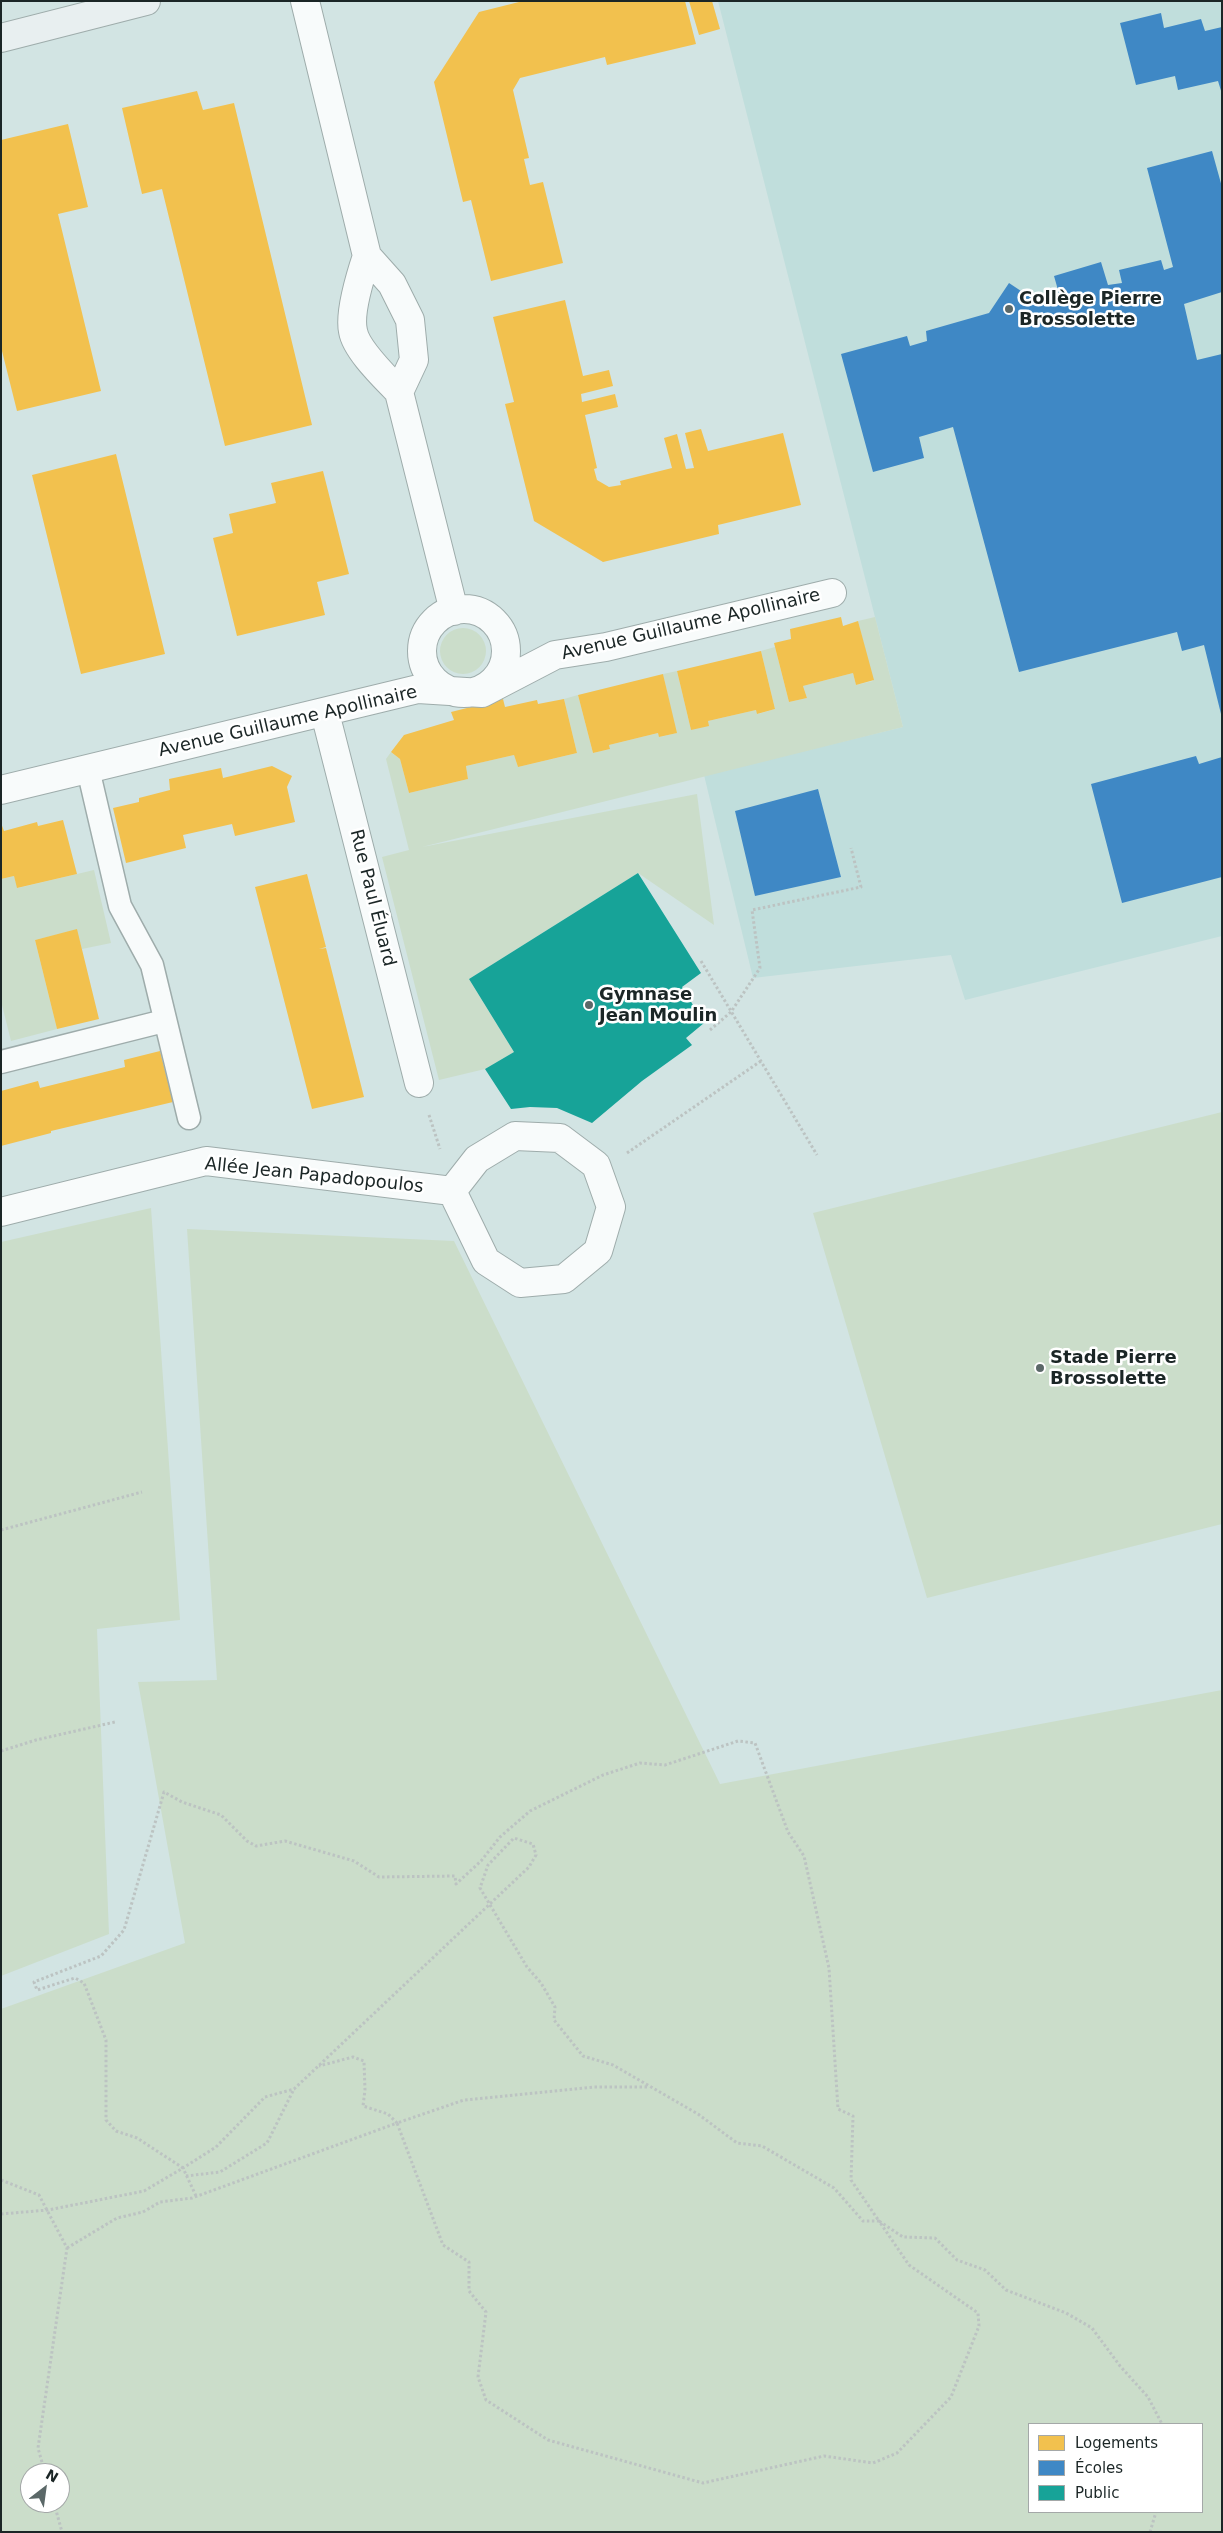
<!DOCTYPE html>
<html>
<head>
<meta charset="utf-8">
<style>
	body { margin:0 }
	#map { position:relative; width:1223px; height:2533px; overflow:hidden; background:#d2e4e3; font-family:"DejaVu Sans",sans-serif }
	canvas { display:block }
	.frame { position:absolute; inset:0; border:2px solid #1b2626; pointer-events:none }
	.legend { position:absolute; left:1028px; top:2423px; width:175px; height:90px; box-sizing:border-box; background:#fff; border:1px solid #a4a8a8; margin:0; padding:6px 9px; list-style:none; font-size:15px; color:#1b2626 }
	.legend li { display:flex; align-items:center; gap:10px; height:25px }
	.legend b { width:25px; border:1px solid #a4a8a8 }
	.north { position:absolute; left:20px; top:2463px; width:50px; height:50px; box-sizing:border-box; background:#fff; border:1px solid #a4a8a8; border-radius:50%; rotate:30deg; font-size:14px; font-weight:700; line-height:20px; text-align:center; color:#1b2626 }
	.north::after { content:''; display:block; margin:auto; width:18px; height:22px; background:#5b6868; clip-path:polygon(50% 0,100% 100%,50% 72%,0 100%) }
</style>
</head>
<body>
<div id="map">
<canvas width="1223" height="2533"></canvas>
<div class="frame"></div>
<ul class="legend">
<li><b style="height:14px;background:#f2c14e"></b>Logements</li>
<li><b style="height:14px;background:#3f88c5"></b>Écoles</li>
<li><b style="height:14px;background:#17a398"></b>Public</li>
</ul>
<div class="north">N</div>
</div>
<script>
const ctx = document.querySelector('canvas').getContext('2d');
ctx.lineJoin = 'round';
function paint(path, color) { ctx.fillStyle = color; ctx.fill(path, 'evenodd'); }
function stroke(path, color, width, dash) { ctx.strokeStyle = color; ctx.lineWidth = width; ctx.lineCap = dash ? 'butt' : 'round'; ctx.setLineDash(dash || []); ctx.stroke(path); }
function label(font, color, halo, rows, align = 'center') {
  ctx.font = font + ' "DejaVu Sans",sans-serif'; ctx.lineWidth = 5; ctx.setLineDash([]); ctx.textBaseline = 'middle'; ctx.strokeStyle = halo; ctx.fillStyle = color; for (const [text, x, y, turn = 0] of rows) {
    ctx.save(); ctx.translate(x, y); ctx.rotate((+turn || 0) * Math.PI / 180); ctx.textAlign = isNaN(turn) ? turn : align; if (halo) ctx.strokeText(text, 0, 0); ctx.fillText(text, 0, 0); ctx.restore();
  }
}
paint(new Path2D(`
	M718 1H1222V936L965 1000 951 955 753 978 704 775 903 727Z`), '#c0dedc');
paint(new Path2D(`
	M875 617 903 727 422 847 697 794 714 925 638 873 469 979 514 1052 485 1069 439 1080 382 857 409 850 386 759 391 752 400 759 409 793 468 779 466 766 514 755 518 767 577 753 564 699 578 695 593 753 610 749 609 745 658 733 660 737 676 733 663 674 677 671 691 730 708 721 756 710 758 714 775 709 761 651 775 647 789 702 807 698 803 686 853 673 856 685 873 681 858 621Z
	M440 651a23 23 0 1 1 46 0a23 23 0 1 1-46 0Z
	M94 870 111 943 82 949 76 930 35 940 57 1029 11 1041 1 1001V879L14 876 18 888Z
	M1222 1112V1524L927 1598 813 1213Z
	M151 1208 180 1620 97 1629 109 1934 1 1976V1242Z
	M187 1229 454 1241 720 1784 1222 1690V2532H1V2009L185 1943 138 1682 217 1680ZM1202 2424V2512H1029V2424ZM30 2473H60V2503H30Z`), '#cbddca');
paint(new Path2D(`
	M523 1H685L696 44 607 65 605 57 520 78 513 90 529 158 524 159 530 185 543 182 563 263 491 281 471 200 463 202 434 82 479 12Z
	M689 1H712L720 29 699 35Z
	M197 91 203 110 234 103 312 425 225 446 162 189 142 194 122 108Z
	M68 124 88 207 58 214 101 391 17 411 1 347V140Z
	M565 300 583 376 609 370 613 386 581 394 582 402 615 394 618 407 585 415 597 468 594 469 597 480 609 487 621 485 620 481 672 468 664 438 677 434 686 469 694 468 685 433 701 429 708 451 783 433 801 505 718 525 719 534 603 562 534 521 505 404 514 402 493 317Z
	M116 454 165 654 81 674 32 475Z
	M323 471 349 574 317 582 325 615 237 636 213 538 233 533 229 514 276 503 271 483Z
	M841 617 843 626 858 621 874 680 856 685 853 673 803 686 807 698 789 702 774 643 791 639 790 629Z
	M761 651 775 709 757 714 756 710 708 721 709 726 691 730 677 671Z
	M663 674 677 733 659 737 658 733 609 745 610 749 593 753 578 695Z
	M503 699 505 707 537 700 538 704 564 699 577 753 518 767 514 755 466 766 468 779 409 793 400 759 391 752 404 735 454 720 451 712Z
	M272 766 292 776 287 787 295 822 235 836 232 824 183 835 186 848 126 863 113 808 139 802V798L170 790 169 779 221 768 223 778Z
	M63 820 77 874 17 888 14 876 1 879V823L4 831 37 822 38 826Z
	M307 874 326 947 319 949 326 948 364 1097 312 1109 255 887Z
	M77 929 99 1019 57 1029 35 940Z
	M160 1051 173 1102 51 1131V1133L1 1146V1091L38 1081 40 1088 125 1067 124 1060Z`), '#f2c14e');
paint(new Path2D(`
	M1161 13 1164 28 1201 19 1205 31 1222 27V94L1218 81 1178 90 1175 76 1136 85 1120 23Z
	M1212 151 1222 187V292L1184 304 1197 360 1222 354 1221 714 1204 645 1182 651 1177 632 1019 672 953 427 919 437 924 458 873 472 841 354 907 336 910 346 927 341 926 331 989 313 1009 283 1039 303 1060 297 1054 276 1101 262 1108 285 1122 283 1119 270 1161 260 1164 270 1173 267 1147 168Z
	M1196 756 1199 764 1222 757V877L1122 903 1091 784Z
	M818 789 841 877 755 896 735 811Z`), '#3f88c5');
paint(new Path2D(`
	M638 873 701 973 682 987 704 1023 686 1038 692 1045 642 1081 592 1123 557 1108 530 1107 511 1109 485 1069 514 1052 469 979Z`), '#17a398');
const service = new Path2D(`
	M88 769 120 906 152 965 189 1118
	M1 1062 164 1021`);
const minor = new Path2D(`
	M305 1 367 256
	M367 256 392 284 410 320 414 360 399 392C386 378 356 350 353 331 349 313 361 274 367 256Z
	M399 392 454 611
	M422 651a42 42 0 1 1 84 0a42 42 0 1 1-84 0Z
	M325 713 419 1083
	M1 790 418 689 482 693 555 655 606 647 832 593
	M515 1136 560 1138 596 1165 611 1207 598 1251 564 1279 520 1283 486 1261 452 1191 477 1159Z
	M1 1212 206 1161 452 1191`);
const secondary = new Path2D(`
	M1 38 146 1`);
stroke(service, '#9eacab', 25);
stroke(minor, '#9eacab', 30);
stroke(secondary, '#9eacab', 30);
stroke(new Path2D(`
	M701 961 817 1155
	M710 1030 731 1012 760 968 752 910 861 887 851 848
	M429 1115 440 1149
	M627 1153 761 1061
	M1 1530 142 1492
	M1 1751 36 1740 115 1722
	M186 2176 220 2172 267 2143 294 2089
	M1 2180 39 2195 67 2248 38 2448 45 2473
	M196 2196 183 2168 216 2147 265 2097 294 2089 529 1867 536 1855 533 1844 514 1838 488 1865 480 1888 527 1967 541 1983 555 2007 554 2020 583 2056 613 2065 698 2114 737 2143 762 2146 834 2188 863 2221H879L909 2265 978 2313 979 2326 951 2397 897 2453 873 2463 824 2456 703 2483 548 2440 486 2400 478 2377 486 2312 469 2291V2262L443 2245 397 2123 464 2100 594 2087H649
	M1 2214 48 2210 144 2191 183 2168 137 2138 116 2131 106 2120V2040L84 1983 75 1978 37 1990 34 1982 101 1956 124 1930 164 1792 182 1802 221 1815 247 1841 256 1846 285 1841 354 1861 379 1877 455 1876 456 1884 481 1861 500 1837 530 1811 603 1775 640 1763 665 1765 738 1741 755 1743 788 1832 804 1856 829 1968 838 2109 853 2116 851 2180 879 2221 903 2237 935 2238 957 2260 985 2270 1006 2290 1066 2313 1092 2328 1120 2366 1148 2397 1162 2424
	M67 2248 117 2218 143 2212 160 2202 192 2198 397 2123 388 2114 363 2106 365 2090 364 2061 353 2057 319 2066
	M54 2503 62 2532
	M1150 2532 1156 2512`), '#bcc3c2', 3, [2.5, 2.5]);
stroke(service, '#f8fbfb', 22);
stroke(minor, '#f8fbfb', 28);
stroke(secondary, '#e8eff0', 28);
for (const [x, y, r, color] of [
	[1009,309,5,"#5b6868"],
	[589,1005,5,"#5b6868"],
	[1040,1368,5,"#5b6868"]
]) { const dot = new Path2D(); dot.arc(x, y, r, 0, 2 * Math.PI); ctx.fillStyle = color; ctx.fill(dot); stroke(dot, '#fff', 2); }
label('bold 18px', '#1b2626', '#fff', [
	["Collège Pierre",1019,299],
	["Brossolette",1019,320],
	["Gymnase",599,995],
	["Jean Moulin",599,1016],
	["Stade Pierre",1050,1358],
	["Brossolette",1050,1379]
], 'left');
label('18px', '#1b2626', '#fff', [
	["Avenue Guillaume Apollinaire",691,625,-13],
	["Avenue Guillaume Apollinaire",288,722,-13],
	["Rue Paul Éluard",372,898,76],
	["Allée Jean Papadopoulos",314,1176,6]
]);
</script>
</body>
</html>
